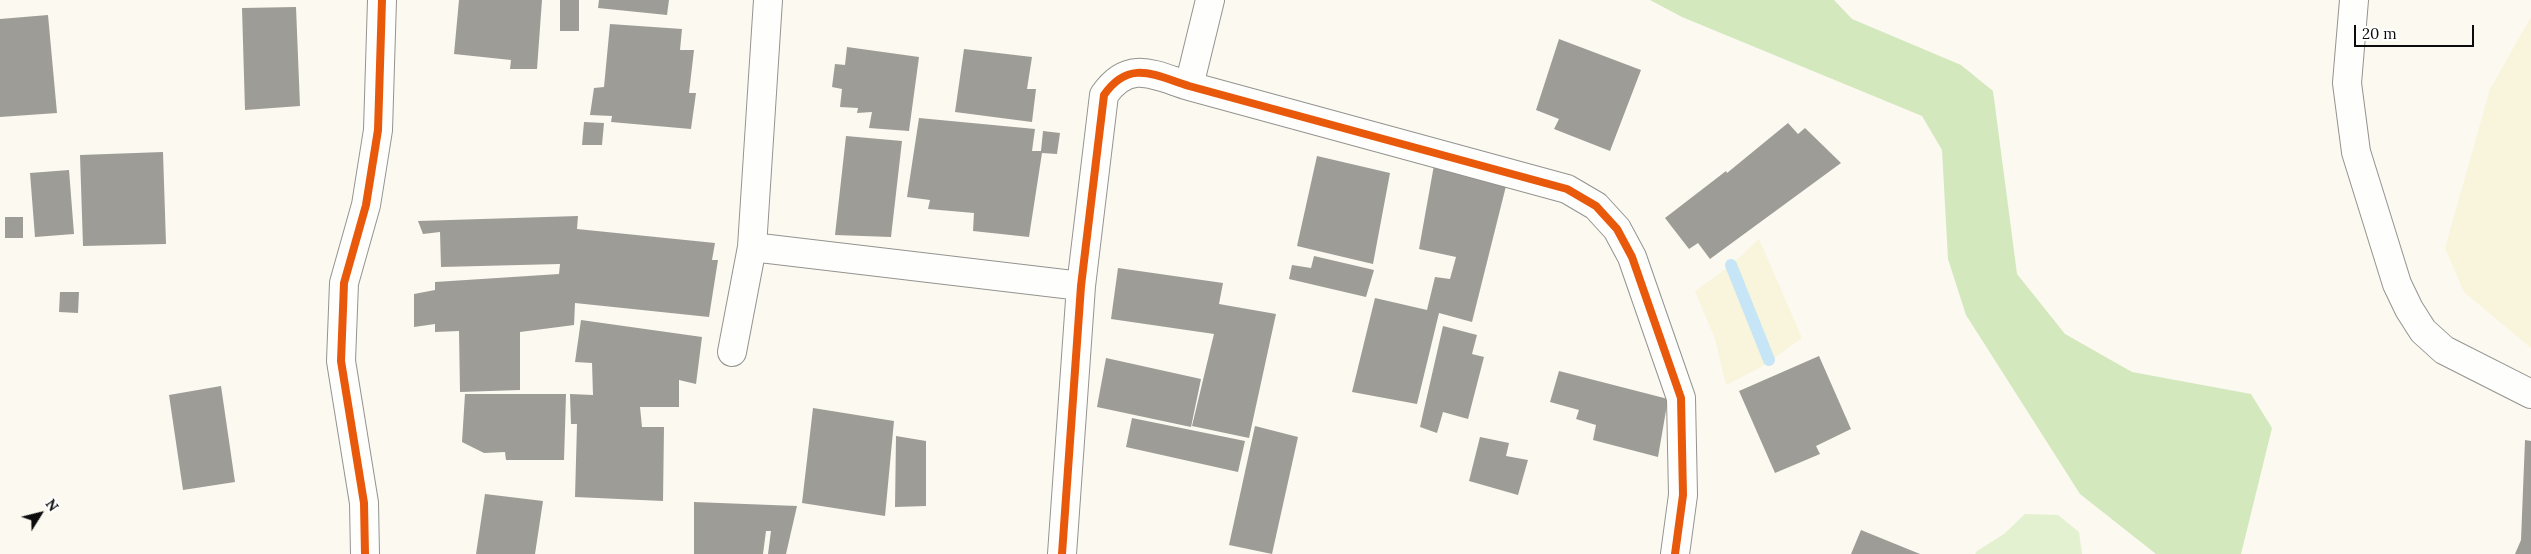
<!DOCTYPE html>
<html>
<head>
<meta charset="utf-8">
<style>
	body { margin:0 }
	#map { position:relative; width:2531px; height:554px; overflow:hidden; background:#fbf9f0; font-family:Lora,serif }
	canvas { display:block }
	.north { position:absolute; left:15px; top:489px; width:50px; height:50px; -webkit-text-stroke:4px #fff; paint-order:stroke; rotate:54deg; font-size:14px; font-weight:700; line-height:20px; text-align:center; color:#0c0c0c }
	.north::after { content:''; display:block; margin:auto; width:18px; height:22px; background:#0c0c0c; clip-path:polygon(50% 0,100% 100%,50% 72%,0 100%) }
	.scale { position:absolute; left:2354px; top:25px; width:120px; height:22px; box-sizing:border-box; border:2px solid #0c0c0c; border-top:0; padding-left:6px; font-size:15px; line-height:18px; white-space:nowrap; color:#0c0c0c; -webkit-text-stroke:4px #fff; paint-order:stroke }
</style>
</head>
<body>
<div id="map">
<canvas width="2531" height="554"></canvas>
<div class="north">N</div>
<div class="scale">20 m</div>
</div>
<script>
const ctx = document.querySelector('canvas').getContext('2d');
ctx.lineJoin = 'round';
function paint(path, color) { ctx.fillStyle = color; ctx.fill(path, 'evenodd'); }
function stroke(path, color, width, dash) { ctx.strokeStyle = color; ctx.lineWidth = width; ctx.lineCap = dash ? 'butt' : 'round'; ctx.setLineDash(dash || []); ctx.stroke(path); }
paint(new Path2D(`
	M2531 17V348L2464 292 2445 248 2490 89Z
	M1759 239 1802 338 1763 366 1726 385 1715 339 1695 291 1731 265Z`), '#f8f5dc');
paint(new Path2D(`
	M2025 514 2058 515 2079 532 2082 554H1975L1977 551 2004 534Z`), '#e3f1d0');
paint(new Path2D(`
	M1650 0H1834L1852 19 1961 65 1993 91 2017 274 2065 334 2132 372 2251 394 2272 428 2241 554H2156L2080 494 1966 315 1948 259 1942 150 1922 116 1682 17Z`), '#d3e8bd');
stroke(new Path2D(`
	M1731 265 1769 360`), '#c6e5f6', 12);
paint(new Path2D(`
	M459 0H542L537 69H510L511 60 454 54Z
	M560 0H579V31H560Z
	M599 0H669L667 15 598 8Z
	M296 7 300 106 245 110 242 8Z
	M48 15 57 113 0 117V19Z
	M610 24 682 29 680 50H694L689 93H696L691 129 611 122 612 116 590 115 594 88 604 87Z
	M1559 39 1641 70 1610 151 1554 129 1559 119 1536 110Z
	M847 47 919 57 909 131 869 128 872 112 857 113 858 108 840 107 842 89 832 87 835 64 845 65Z
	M964 49 1032 57 1027 89H1036L1032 122 955 112Z
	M919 118 1035 129 1032 151H1041L1043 131 1060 133 1057 154 1042 153 1029 237 973 231 974 213 928 209 930 200 907 197Z
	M584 122 604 123 602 145H582Z
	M1788 123 1798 134 1805 128 1841 163 1710 259 1698 243 1689 249 1665 218 1726 171 1727 173Z
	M846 136 902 141 891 237 835 235Z
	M163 152 166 244 83 246 80 155Z
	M1317 156 1390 173 1373 264 1297 246Z
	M1434 165 1507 182 1472 322 1439 313 1417 404 1352 392 1375 298 1427 310 1435 277 1450 279 1456 257 1419 249Z
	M69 170 74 234 35 237 30 173Z
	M578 216 577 229 715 243 712 260H718L709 317 575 303 574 325 520 332V390L460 392 459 331 435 332V324L414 327V294L435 290V282L559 274 560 264 441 267 440 232 423 234 418 221Z
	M5 217H23V238H5Z
	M1314 256 1374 270 1366 297 1289 279 1292 265 1311 268Z
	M1118 268 1223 283 1219 304 1276 314 1249 438 1192 426 1214 334 1111 319Z
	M60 292H79L78 313 59 312Z
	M581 320 702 337 696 384 679 380V407H640L642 427H664L663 501 575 497 577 424H571L570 394 593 395 592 363 575 362Z
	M1443 326 1477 335 1472 354 1484 357 1468 419 1443 412 1437 433 1420 427Z
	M1819 356 1851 429 1816 446 1820 454 1775 473 1739 391Z
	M1106 358 1201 379 1191 427 1097 407Z
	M1559 371 1668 399 1658 457 1593 440 1596 425 1576 419 1579 410 1550 402Z
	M221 386 235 482 183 490 169 395Z
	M465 394H566L564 460H506L505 452 484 453 462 442Z
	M813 408 894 421 885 516 802 503Z
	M1132 418 1245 441 1238 472 1126 447Z
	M1255 426 1298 437 1272 554 1229 545Z
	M896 436 926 441V506L895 507Z
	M1480 437 1509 443 1506 456 1528 460 1518 495 1469 481Z
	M2525 440 2531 441V554H2515L2521 540Z
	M485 494 543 501 535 554H476Z
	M694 502 797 506 786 554H768L771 531H766L763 554H694Z
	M1861 530 1920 554H1851Z`), '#9e9c96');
const minor = new Path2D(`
	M2354 0 2347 83 2356 152 2397 284 2409 309 2423 331 2444 350 2531 394
	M1189 86 1210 0
	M752 247 1081 286
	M732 352 752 247 768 0
	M365 554 364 503 341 361 344 283 366 205 378 130 382 0
	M1062 554 1081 286 1104 95C1129 59 1154 75 1189 86L1567 189 1596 206 1617 229 1632 257 1681 398 1683 495 1675 554`);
stroke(minor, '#94938f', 30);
stroke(minor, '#fefefd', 28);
stroke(new Path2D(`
	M365 554 364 503 341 361 344 283 366 205 378 130 382 0
	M1062 554 1081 286 1104 95C1129 59 1154 75 1189 86L1567 189 1596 206 1617 229 1632 257 1681 398 1683 495 1675 554`), '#e8590c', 8);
</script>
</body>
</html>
